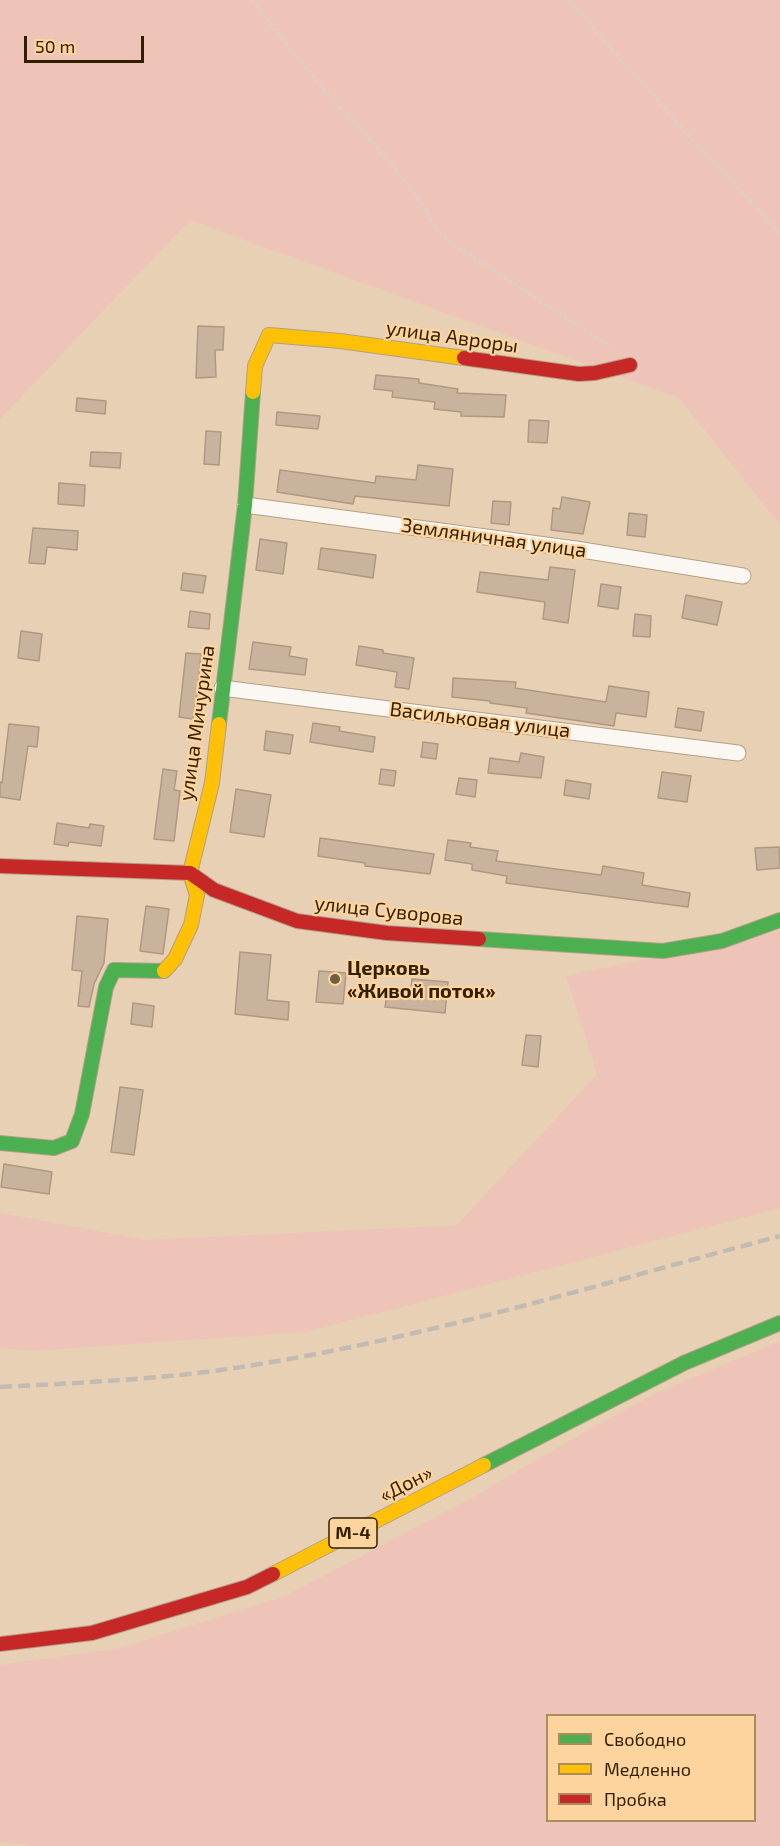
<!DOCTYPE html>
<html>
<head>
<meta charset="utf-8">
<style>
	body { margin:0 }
	#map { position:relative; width:780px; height:1846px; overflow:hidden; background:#e7d0b3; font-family:"Exo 2",sans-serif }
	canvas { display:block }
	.legend { position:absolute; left:546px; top:1714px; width:210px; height:108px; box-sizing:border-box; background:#fdd49d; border:2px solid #ac8c5f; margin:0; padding:8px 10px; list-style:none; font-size:18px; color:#321f01 }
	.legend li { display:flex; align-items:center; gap:12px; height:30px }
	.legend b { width:30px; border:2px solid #ac8c5f }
	.scale { position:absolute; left:24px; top:36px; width:120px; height:27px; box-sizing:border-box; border:3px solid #321f01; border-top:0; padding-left:8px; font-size:18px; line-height:21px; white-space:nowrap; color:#321f01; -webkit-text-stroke:4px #fdd49d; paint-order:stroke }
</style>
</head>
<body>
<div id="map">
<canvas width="780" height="1846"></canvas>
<ul class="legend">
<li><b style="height:8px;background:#4caf50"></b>Свободно</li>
<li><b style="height:8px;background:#ffc107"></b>Медленно</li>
<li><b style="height:8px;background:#c62828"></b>Пробка</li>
</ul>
<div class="scale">50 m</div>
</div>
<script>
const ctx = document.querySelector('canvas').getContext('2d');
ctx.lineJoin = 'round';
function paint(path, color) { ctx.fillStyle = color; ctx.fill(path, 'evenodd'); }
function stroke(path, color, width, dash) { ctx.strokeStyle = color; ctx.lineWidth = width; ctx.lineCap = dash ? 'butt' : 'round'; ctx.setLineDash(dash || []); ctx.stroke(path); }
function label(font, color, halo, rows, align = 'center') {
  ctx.font = font + ' "Exo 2",sans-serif'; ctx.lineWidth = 4.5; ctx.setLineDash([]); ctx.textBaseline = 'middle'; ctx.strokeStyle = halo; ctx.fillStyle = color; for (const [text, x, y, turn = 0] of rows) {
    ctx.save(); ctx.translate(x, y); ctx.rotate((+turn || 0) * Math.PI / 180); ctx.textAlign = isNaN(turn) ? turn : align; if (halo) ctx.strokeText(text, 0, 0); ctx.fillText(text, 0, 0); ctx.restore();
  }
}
paint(new Path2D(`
	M0 0H780V525L679 398 190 220 0 419Z
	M780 931V1208L306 1332 33 1351 0 1348V1213L146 1240 457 1225 597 1074 566 976Z
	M780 1341V1846H31L0 1842V1665L120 1648 285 1596 468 1500 572 1439 652 1395ZM548 1716H754V1820H548Z`), '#eec4b9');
const building = new Path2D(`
	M198 326 224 327 223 350H215L216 377 196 378Z
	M376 375 419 379V383L458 389 457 393 506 395 504 417 461 416V412L434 409 435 402 392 397 393 391 374 389Z
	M77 398 106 401 105 414 76 411Z
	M277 412 320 416 318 429 276 425Z
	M529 420 549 421 547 443 528 442Z
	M206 431 221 432 219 465 204 464Z
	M91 452 121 453 120 468 90 466Z
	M418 465 453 469 449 506 355 496 353 504 277 492 280 470 375 483 376 476 416 480Z
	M59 483 85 485 84 506 58 504Z
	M562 497 590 502 583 534 551 530 553 508 560 509Z
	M493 501 511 502 509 525 491 523Z
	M629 513 647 515 645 537 627 535Z
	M33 528 78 531 77 550 47 547 45 564 29 563Z
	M260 539 287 543 283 574 256 570Z
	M321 548 376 555 373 578 318 569Z
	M550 567 575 570 568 623 543 619 545 602 477 592 480 572 548 580Z
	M183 573 206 576 203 593 181 590Z
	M601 584 621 587 618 609 598 606Z
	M686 595 722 602 717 625 682 618Z
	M190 611 210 614 209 629 188 627Z
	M635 614 651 616 650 637 633 636Z
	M21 631 42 634 39 661 18 658Z
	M253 642 291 647 289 656 307 659 305 675 249 669Z
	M359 646 383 650V653L414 658 409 689 395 687 397 672 356 665Z
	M186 653 201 654 197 697H196L193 719 179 717Z
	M453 678 516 682 515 688 606 702 609 686 649 692 646 717 616 713 614 726 526 713 527 708 490 703V701L452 697Z
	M678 708 704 712 701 731 675 727Z
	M313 723 340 727 339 731 375 737 373 752 310 742Z
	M9 724 39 727 37 747 28 746 20 800 0 797V782L2 783Z
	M266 731 293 735 290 754 264 750Z
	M423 742 438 744 436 759 421 757Z
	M521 753 544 757 541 778 488 773 490 758 519 762Z
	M163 769 177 771 174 790 180 791 174 841 154 839Z
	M381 769 396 771 394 786 379 784Z
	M662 772 691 776 687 802 658 798Z
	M459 778 477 780 475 797 456 794Z
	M566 780 591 784 589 799 564 795Z
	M236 789 271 795 264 837 230 832Z
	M57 823 89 828 90 824 104 826 101 846 69 842 68 846 54 844Z
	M320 838 434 854 430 874 365 866V863L318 856Z
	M448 840 471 843 470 847 498 851 496 861 601 875 603 866 644 873 642 885 690 893 688 907 506 883 507 876 472 870V864L445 860Z
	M779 847 780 868 757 870 755 848Z
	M146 906 169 909 163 954 140 951Z
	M77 916 108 919 104 963 94 984 89 1007 78 1006 82 971 72 970Z
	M240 952 271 955 267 1000 289 1002 288 1020 235 1014Z
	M319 971 346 973 343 1004 316 1002Z
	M412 979 448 982 445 1013 385 1007 387 994 410 997Z
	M133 1003 154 1006 152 1027 131 1024Z
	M526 1035 541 1036 538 1067 522 1065Z
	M120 1087 143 1090 134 1155 111 1152Z
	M4 1164 52 1172 49 1194 1 1187Z`);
paint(building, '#cab39d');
stroke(building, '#af9882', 1.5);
const street = new Path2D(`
	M245 505 576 549 743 576
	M222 688 738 753`);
const fast = new Path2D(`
	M219 724 245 505 253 392
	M479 939 663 951 722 941 780 920
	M0 1143 54 1148 72 1141 82 1114 106 987 114 970 164 971
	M484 1465 684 1363 780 1323`);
const slow = new Path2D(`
	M253 392 255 366 269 335 340 341 464 358
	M164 971 175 959 191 925 197 895 190 873 212 783 219 724
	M273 1574 484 1465`);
const jam = new Path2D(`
	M464 358 579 374 595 373 630 365
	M0 866 190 873 214 890 297 921 387 933 479 939
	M0 1644 92 1633 247 1587 273 1574`);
stroke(street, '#b3a085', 17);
stroke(fast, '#b3a085', 16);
stroke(slow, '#b3a085', 16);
stroke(jam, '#b3a085', 16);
stroke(new Path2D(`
	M252 0C274 27 295 56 318 83 361 132 410 178 441 236L615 350
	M568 0 680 126 780 233`), '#d8d0c7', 3, [3, 3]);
stroke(street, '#fbf8f4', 15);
stroke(fast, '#4caf50', 14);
stroke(slow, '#ffc107', 14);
stroke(jam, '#c62828', 14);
stroke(new Path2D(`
	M0 1387C74 1383 148 1380 221 1370 411 1343 595 1285 780 1236`), '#c2bbb2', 4.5, [12, 6]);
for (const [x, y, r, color] of [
	[335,979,6,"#715d3f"]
]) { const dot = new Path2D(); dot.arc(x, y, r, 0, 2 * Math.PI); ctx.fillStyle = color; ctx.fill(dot); stroke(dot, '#fdd49d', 2); }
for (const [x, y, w] of [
	[353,1533,48]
]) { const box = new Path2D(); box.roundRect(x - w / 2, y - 15, w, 30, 4.5); ctx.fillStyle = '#fdd49d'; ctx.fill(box); stroke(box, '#321f01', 1.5); }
label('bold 18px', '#321f01', null, [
	["М-4",353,1533]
]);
label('20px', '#321f01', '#fdd49d', [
	["улица Авроры",452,337,8],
	["Земляничная улица",494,538,8],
	["Васильковая улица",480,720,7],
	["улица Мичурина",197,723,-82],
	["улица Суворова",389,911,6],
	["«Дон»",406,1484,-27]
]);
label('bold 20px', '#321f01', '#fdd49d', [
	["Церковь",347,968],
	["«Живой поток»",347,991]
], 'left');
</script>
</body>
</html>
